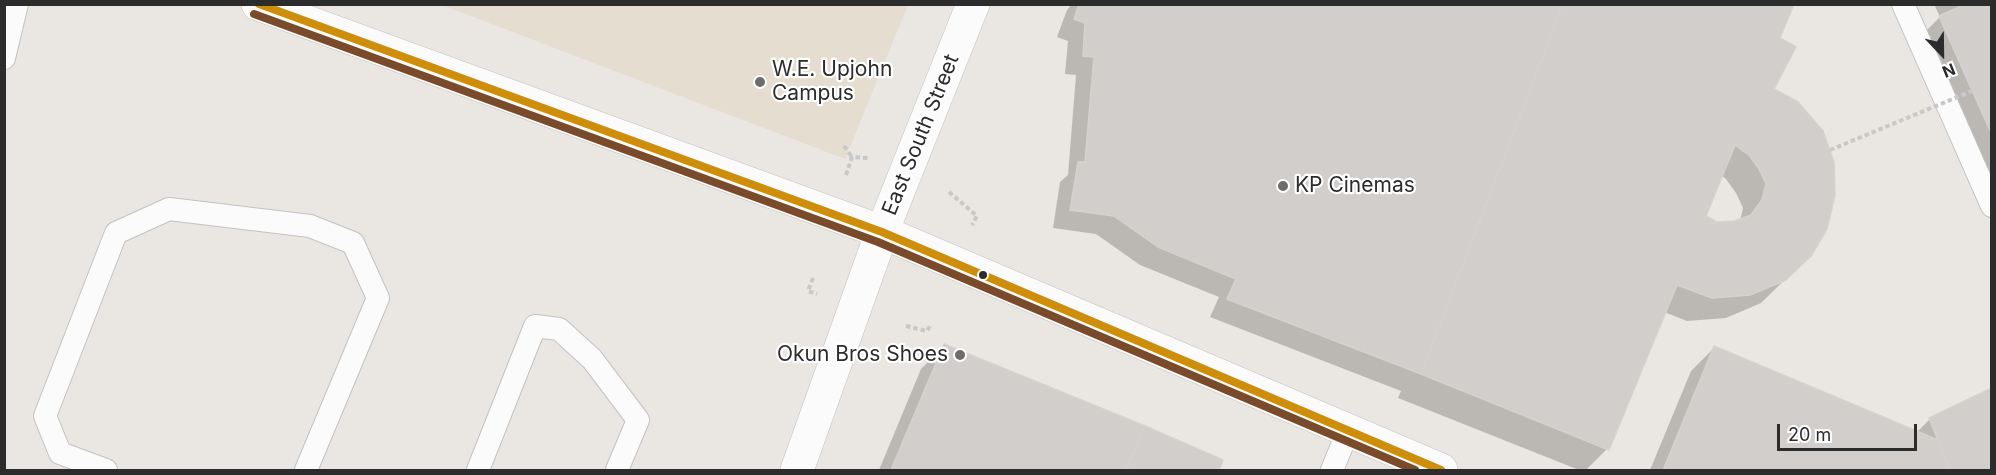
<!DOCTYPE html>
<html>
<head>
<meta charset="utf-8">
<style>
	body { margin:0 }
	#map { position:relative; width:1996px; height:475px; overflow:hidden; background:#eae6e2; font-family:Inter,sans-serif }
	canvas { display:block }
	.frame { position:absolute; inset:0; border:6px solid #2c2c2c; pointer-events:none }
	.north { position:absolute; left:1912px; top:24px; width:60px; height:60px; -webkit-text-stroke:4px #fff; paint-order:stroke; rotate:158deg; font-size:16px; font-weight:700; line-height:24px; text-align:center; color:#2c2c2c }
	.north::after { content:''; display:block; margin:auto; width:21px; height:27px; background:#2c2c2c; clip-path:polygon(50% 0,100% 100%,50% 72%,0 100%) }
	.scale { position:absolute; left:1777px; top:424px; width:140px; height:27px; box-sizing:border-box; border:3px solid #2c2c2c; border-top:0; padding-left:8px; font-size:18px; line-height:21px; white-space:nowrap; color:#2c2c2c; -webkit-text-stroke:4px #fff; paint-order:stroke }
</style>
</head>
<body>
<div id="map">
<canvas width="1996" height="475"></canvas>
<div class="frame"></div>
<div class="north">N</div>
<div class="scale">20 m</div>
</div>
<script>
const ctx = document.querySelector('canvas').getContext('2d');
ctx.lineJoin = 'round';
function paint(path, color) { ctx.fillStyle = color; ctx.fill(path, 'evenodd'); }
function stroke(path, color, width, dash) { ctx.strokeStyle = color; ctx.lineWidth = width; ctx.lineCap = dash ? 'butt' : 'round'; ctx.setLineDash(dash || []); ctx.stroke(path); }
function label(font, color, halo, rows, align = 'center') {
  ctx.font = font + ' Inter,sans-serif'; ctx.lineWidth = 4.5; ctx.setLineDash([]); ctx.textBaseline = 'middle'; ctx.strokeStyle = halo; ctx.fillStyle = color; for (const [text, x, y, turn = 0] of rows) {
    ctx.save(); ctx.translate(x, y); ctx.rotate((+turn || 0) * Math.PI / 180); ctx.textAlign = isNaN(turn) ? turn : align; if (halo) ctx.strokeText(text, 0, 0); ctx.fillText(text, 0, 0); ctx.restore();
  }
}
paint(new Path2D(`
	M442 5H908L845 159Z`), '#e4ddd0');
paint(new Path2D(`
	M1072 4H1793L1778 39 1773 90 1810 255 1761 303 1726 318 1687 321 1664 312 1607 449 1586 470H1579L1398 398 1401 391 1210 317 1219 297 1140 265 1096 234 1053 228 1060 182 1068 175 1076 75 1065 74 1068 41 1057 37 1067 10ZM1721 175 1726 179 1736 193 1743 208 1740 221 1717 223 1704 216Z
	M1934 4H1992V205L1918 39 1940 17Z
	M944 346 1221 461 1217 470H879L921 369Z
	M1714 348 1917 432 1930 419 1992 390V470H1650L1691 371Z`), '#0003');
const building = new Path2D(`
	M1079 4H1563L1421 374 1227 299 1236 279 1158 247 1114 216 1070 210 1078 162H1085L1094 57 1083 56 1085 23 1074 19Z
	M1563 4H1794L1780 38 1796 47 1774 89 1798 102 1823 131 1834 162 1835 195 1827 229 1811 256 1786 280 1750 295 1712 298 1677 285 1609 450 1421 374ZM1735 145 1750 156 1759 169 1766 184 1762 200 1751 215 1735 221 1717 222 1706 216Z
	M1966 4H1992V135L1939 16Z
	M944 344 1145 426 1126 470H891Z
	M1714 346 1938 440 1950 470H1669L1664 468Z
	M1992 388V470H1950L1929 418Z
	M1145 426 1223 460 1219 470H1126Z`);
paint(building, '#d1cecb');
stroke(building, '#d5d2ce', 1.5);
const lane = new Path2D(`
	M1903 4 1992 206
	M4 58 17 4
	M106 470 60 453 45 416 116 233 169 209 310 226 353 243 378 298 306 470
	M478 470 535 326 559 329 592 359 638 420 617 470
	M1332 470 1348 431`);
const street = new Path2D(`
	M797 470 882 232 973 4`);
const secondary = new Path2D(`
	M258 4 882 232 1441 470`);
stroke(lane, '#c3c2c3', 24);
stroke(street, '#c3c2c3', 34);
stroke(secondary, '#c3c2c3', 34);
stroke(new Path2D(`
	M844 146 852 157
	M846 175 852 157 868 158
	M949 192 977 216 972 225
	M813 278 808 291 817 294
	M906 326 927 331 931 324`), '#c8c8c7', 4, [4.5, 3]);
stroke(lane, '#fcfbfb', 22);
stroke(street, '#fcfbfb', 33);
stroke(secondary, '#fcfbfb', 33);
stroke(new Path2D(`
	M1830 150 1972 91`), '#c8c8c7', 4, [4.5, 3]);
stroke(new Path2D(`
	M259 4 882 232 1441 470`), '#ce8e09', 8);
stroke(new Path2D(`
	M254 14 878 242 1415 470`), '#7a4b2a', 8);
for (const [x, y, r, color] of [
	[760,82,6,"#6e6d6c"],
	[1283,186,6,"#6e6d6c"],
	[983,275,5,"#2c2c2c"],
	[960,355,6,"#6e6d6c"]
]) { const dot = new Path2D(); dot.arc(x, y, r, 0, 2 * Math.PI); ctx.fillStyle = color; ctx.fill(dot); stroke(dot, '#fff', 2); }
label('21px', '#2c2c2c', '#fff', [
	["W.E. Upjohn",772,70],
	["Campus",772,94],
	["KP Cinemas",1295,186],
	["Okun Bros Shoes",948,355,"right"]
], 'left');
label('21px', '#2c2c2c', '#fff', [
	["East South Street",921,135,-68]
]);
</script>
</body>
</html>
